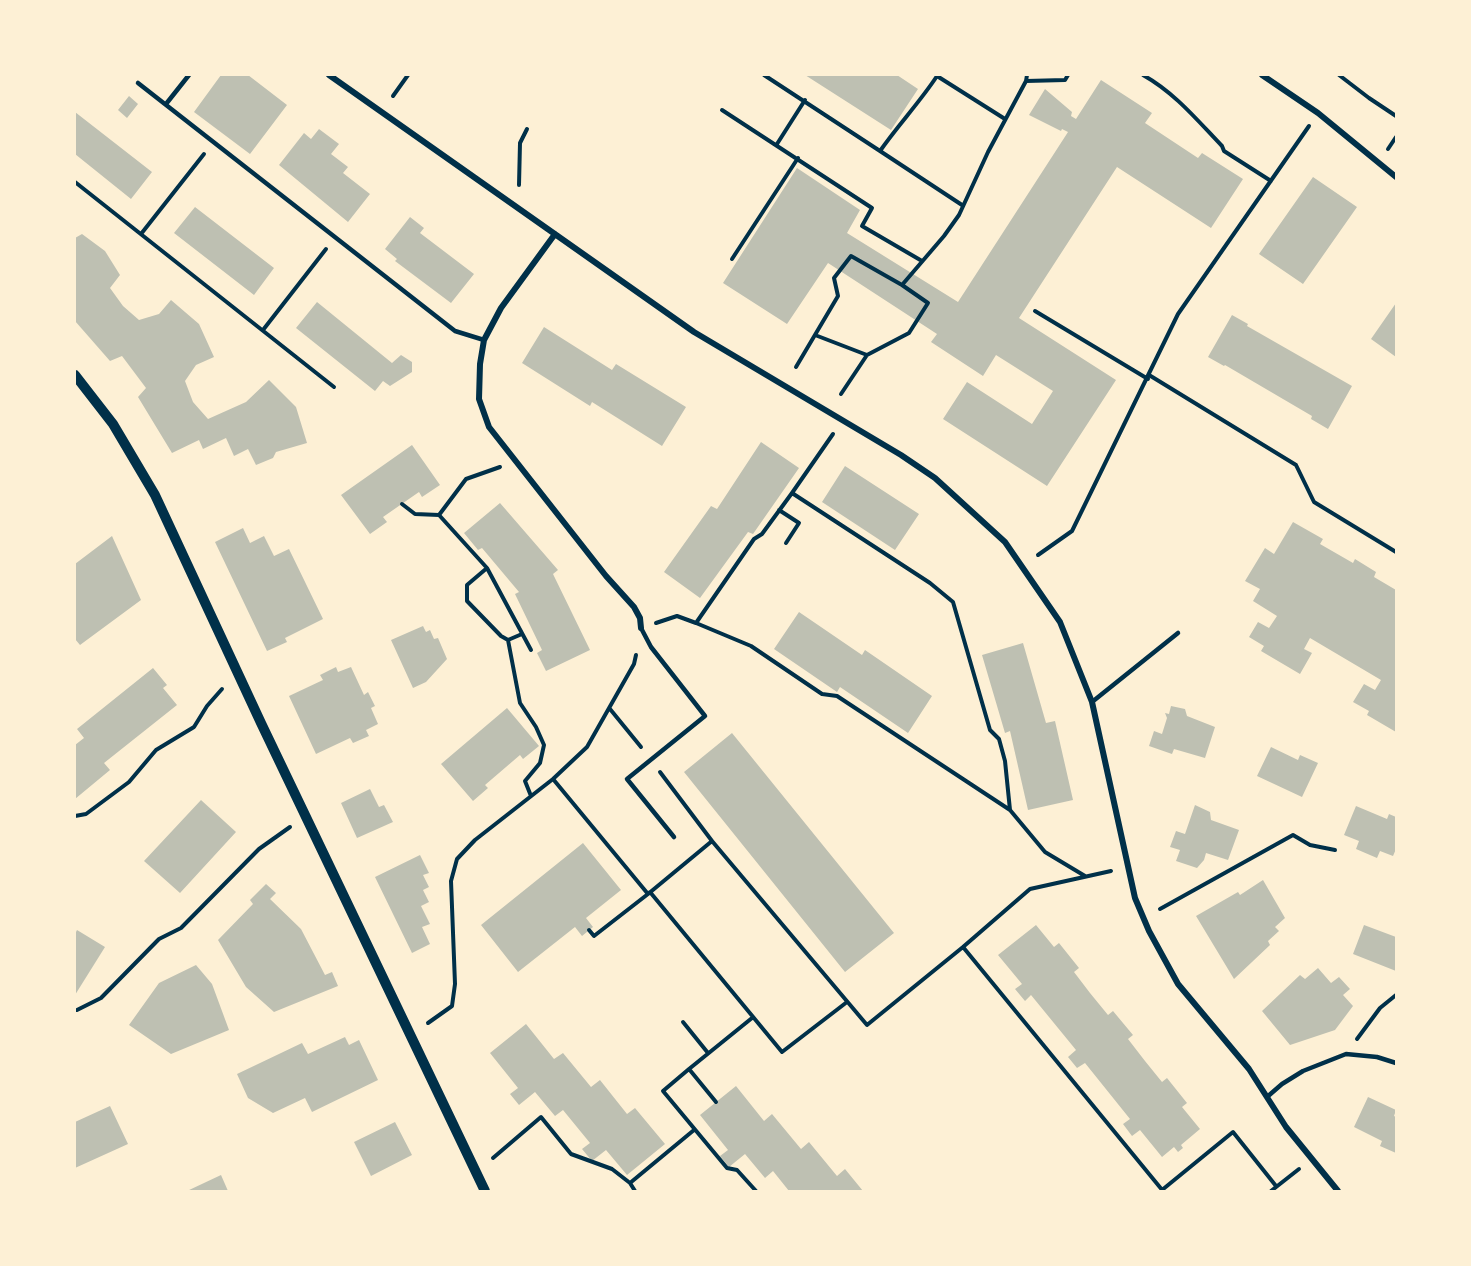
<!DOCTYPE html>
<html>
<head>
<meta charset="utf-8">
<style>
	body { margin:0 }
	#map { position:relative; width:1471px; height:1266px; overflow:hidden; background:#fdf0d5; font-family:Poppins,sans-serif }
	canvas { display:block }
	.frame { position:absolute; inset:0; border:76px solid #fdf0d5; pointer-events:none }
</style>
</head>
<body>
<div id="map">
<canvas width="1471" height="1266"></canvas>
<div class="frame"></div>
</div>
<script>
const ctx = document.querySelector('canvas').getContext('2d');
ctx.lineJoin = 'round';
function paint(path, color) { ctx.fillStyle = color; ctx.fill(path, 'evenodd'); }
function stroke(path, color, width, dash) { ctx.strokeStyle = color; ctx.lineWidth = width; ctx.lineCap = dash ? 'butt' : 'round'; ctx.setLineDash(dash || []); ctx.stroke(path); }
paint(new Path2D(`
	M221 75H248L287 105 250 154 194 112Z
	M805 75H897L918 89 891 130Z
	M1101 80 1152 113 1145 123 1198 158 1202 153 1243 179 1211 228 1117 167 1019 318 1116 380 1047 486 943 419 967 382 1032 424 1053 391 996 355 983 376 931 342 937 334 828 263 787 324 723 283 797 168 860 210 847 233 958 302 1068 132 1062 129 1061 131 1029 115 1045 89 1072 112 1071 116 1076 119Z
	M129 96 138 104 127 118 118 110Z
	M75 112 152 172 131 199 75 154Z
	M319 129 339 144 331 154 348 167 343 173 370 194 348 222 279 165 304 133 311 139Z
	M1313 177 1357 207 1303 284 1259 254Z
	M195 207 274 268 254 295 174 233Z
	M410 217 424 228 420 233 474 274 451 303 395 261 397 259 385 249Z
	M82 234 105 251 120 275 110 288 123 306 139 320 159 314 171 300 199 324 214 357 196 365 185 381 193 402 208 419 246 402 269 380 296 407 307 443 276 452 273 458 256 465 248 449 234 456 226 438 203 449 199 440 172 453 138 397 146 388 122 356 110 361 75 321V238Z
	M317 302 392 363 401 355 412 362V372L390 386 383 381 375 391 296 328Z
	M1396 303V357L1371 339Z
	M1232 315 1248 324 1247 326 1352 386 1328 429 1311 419 1312 416 1225 365 1224 366 1208 357Z
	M544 327 612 370 616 364 686 407 662 446 592 402 590 406 522 363Z
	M761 442 799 468 753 534 748 532 700 598 664 572 711 506 717 509Z
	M412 445 440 485 422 497 419 492 383 517 387 522 370 534 341 495Z
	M845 466 919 514 895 550 822 502Z
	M500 503 558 570 553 574 590 650 546 671 537 653 542 650 515 594 519 592 482 548 478 550 464 533Z
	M1293 522 1323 539 1320 544 1353 563 1355 559 1376 572 1374 577 1396 590V732L1367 715 1369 711 1353 702 1364 684 1375 690 1381 680 1310 638 1304 649 1312 653 1300 674 1261 651 1264 646 1249 637 1258 622 1269 628 1277 616 1253 601 1260 589 1245 581 1265 548 1274 554Z
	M243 528 250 543 264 536 274 556 289 549 323 619 285 638 287 642 267 651 215 542Z
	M112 536 141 600 80 645 75 639V564Z
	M799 612 862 655 865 650 932 696 908 733 840 687 837 692 774 649Z
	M423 626 426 632 430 630 434 639 438 638 447 659 426 682 413 688 391 640Z
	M1023 643 1046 723 1055 721 1073 800 1028 810 1010 731 1005 733 982 655Z
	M336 667 338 672 351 667 364 695 368 692 375 706 371 708 378 724 366 730 369 736 353 743 350 738 316 754 289 696 323 680 320 675Z
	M153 668 167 685 163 688 177 705 104 763 110 770 75 799V745L84 738 77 729Z
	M1171 706 1185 709 1187 716 1215 727 1205 758 1174 749 1172 754 1149 746 1154 731 1162 734 1167 718 1165 713 1169 714Z
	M507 708 539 746 523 759 520 755 485 785 488 788 473 801 441 764Z
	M732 733 894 933 845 972 684 772Z
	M1271 747 1298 760 1300 755 1318 763 1302 797 1257 776Z
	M370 789 379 807 384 805 393 822 357 838 341 803Z
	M201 800 236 832 180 893 144 861Z
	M1195 805 1210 812 1211 820 1239 830 1228 860 1206 853 1204 860 1197 868 1176 861 1180 850 1170 847 1176 831 1185 834Z
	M1356 806 1387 819 1389 814 1396 817V849L1393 856 1380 851 1377 858 1356 849 1359 841 1344 835Z
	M583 843 621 890 586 918 593 927 582 936 575 927 518 972 481 925Z
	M420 855 429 873 423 875 429 887 423 890 429 902 421 906 430 924 422 927 430 944 412 953 375 877Z
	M1263 880 1285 918 1275 927 1279 931 1268 941 1270 945 1234 979 1196 916 1238 892 1240 895Z
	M266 884 276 893 270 899 301 929 325 975 332 972 338 986 274 1012 246 987 218 940 253 904 250 900Z
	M1036 925 1054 947 1059 943 1079 968 1074 972 1090 993 1108 1015 1113 1011 1133 1035 1128 1039 1145 1061 1162 1082 1167 1078 1187 1103 1182 1107 1200 1129 1181 1145 1183 1148 1178 1152 1174 1147 1162 1157 1140 1130 1132 1136 1123 1124 1130 1119 1085 1063 1077 1068 1068 1057 1076 1050 1031 995 1025 1001 1015 989 1022 984 998 955Z
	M1364 925 1396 937V971L1353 954Z
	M77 930 105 947 75 995V934Z
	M196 965 212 984 229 1030 171 1054 129 1025 159 983Z
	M1318 968 1331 983 1339 977 1350 989 1343 995 1353 1006 1335 1030 1290 1045 1262 1011 1300 975 1305 979Z
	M526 1024 554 1059 563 1053 591 1087 600 1080 627 1114 635 1108 665 1144 627 1175 606 1150 592 1161 582 1149 590 1143 563 1110 555 1116 535 1092 519 1105 510 1094 518 1088 490 1053Z
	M345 1037 349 1045 359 1040 378 1080 312 1112 305 1098 273 1113 248 1098 237 1074 302 1043 308 1054Z
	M736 1086 764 1121 772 1114 801 1149 809 1142 837 1176 845 1169 863 1191H789L773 1171 765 1178 745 1154 729 1167 720 1156 728 1150 700 1115Z
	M1368 1097 1396 1110 1394 1116 1396 1117V1153L1380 1146 1382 1141 1354 1127Z
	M110 1106 128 1144 75 1168V1122Z
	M395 1122 412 1155 371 1176 354 1142Z
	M221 1175 228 1191H187Z`), '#bec0b2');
stroke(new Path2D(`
	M764 75 880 151C898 125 920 102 937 76L1005 119
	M1143 75C1175 93 1197 120 1222 146L1224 151 1271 181
	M1339 75 1369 98 1396 116
	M1026 81 1065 80 1068 75
	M393 96 408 75
	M722 110 872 208 862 226 922 261
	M777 144 805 100
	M1388 149 1396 137
	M880 151 962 205
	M75 182 334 387
	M519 185 520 143 527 129
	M141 234 204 154
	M732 259 798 158
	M1035 311 1148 379
	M263 330 326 249
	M815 335 867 355
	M796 367 838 296 834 278 851 256 902 285
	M1149 375 1296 465 1314 502 1396 552
	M841 394 867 355 909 333 928 303 902 285 944 236 959 215 988 152 1026 81 1027 75
	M792 493 833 434
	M402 504 415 514 439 515 466 479 500 467
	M779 510 799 523 786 543
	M439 515 487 568 531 650
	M1038 555 1072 531 1178 314 1309 126
	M487 568 467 585V601L501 636 508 640 520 703 536 727 544 745 540 763 525 781 531 796
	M656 623 677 616 696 623 751 646 822 694 837 696 1010 810
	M696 623 754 539 762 534 792 493 930 583 953 602 990 730 999 739 1005 761 1010 810 1045 852 1085 876
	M508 640 522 634
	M610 709 641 747
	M660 772 712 841
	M553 779 648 894 712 841 867 1025 963 947 1030 889 1111 871
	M75 816 86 814 129 782 156 750 194 727 207 706 222 689
	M650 892 782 1052 847 1002
	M1160 909 1293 835 1310 845 1335 850
	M589 930 594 936 648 894
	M963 947 1163 1191
	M77 1010 101 998 159 939 181 928 259 849 290 827
	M683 1022 708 1053
	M428 1023 452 1006 455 984 451 881 457 859 475 840 553 779 587 747 634 664 636 655
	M1357 1039 1380 1008 1396 995
	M689 1069 663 1091 727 1168 737 1170 756 1191
	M716 1102 689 1069 752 1018
	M493 1158 541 1117 571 1154 612 1169 630 1183
	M1162 1190 1233 1132 1276 1186
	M635 1191 630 1183 694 1130
	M1271 1191 1299 1169`), '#003049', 4);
stroke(new Path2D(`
	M138 83 455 331 484 340
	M166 104 189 75
	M641 628 651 647 705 716 627 779 674 837
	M1092 702 1178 633
	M1267 1097 1282 1084 1303 1071 1346 1054 1377 1057 1396 1063`), '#003049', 4.5);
stroke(new Path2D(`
	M329 75 694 332 901 455 935 478 1005 542 1060 622 1092 702 1135 898 1149 931 1178 984 1249 1069 1286 1127 1338 1191
	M1262 75 1318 113 1396 177
	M555 234 501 308 484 340 480 364 479 399 489 427 606 576 634 607 640 618 641 628`), '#003049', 6);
stroke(new Path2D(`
	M75 375 113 424 155 495 261 723 485 1191`), '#003049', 10);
</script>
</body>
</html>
